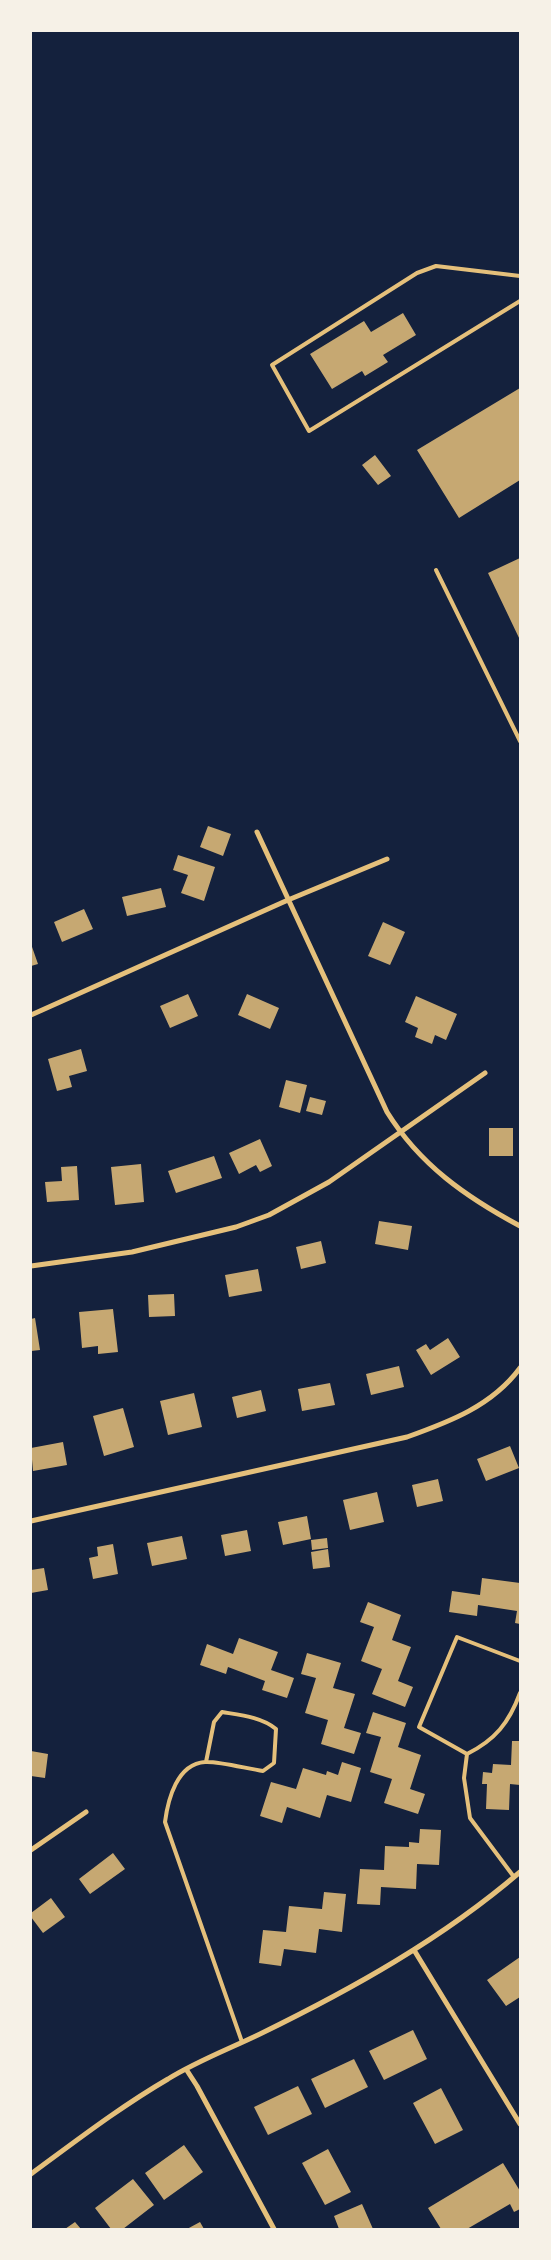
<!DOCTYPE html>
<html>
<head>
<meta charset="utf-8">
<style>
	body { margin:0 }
	#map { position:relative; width:551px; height:2260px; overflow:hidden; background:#14213d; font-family:Overpass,sans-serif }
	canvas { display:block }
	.frame { position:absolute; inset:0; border:32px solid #f6f1e7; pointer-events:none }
</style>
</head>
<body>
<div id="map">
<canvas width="551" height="2260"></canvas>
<div class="frame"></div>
</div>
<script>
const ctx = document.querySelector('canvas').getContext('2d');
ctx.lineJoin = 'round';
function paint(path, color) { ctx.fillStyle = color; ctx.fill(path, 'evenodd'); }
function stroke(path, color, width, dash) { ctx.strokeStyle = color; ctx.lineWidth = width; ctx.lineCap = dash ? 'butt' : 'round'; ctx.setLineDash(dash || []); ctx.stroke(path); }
paint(new Path2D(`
	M403 313 416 335 383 355 388 362 365 376 362 371 332 389 310 354 364 321 371 332Z
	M520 388V480L459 518 417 450Z
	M375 455 391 476 378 485 362 465Z
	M520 558V640L488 573Z
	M208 826 231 834 223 856 200 847Z
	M178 855 215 867 204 901 181 893 188 875 173 870Z
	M161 888 166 907 127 916 122 897Z
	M84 909 93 929 62 942 54 922Z
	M383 922 405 932 390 965 368 956Z
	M31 944 38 964 31 966Z
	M188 994 198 1016 170 1028 160 1006Z
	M247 994 279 1008 270 1029 238 1015Z
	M416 996 457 1014 446 1040 435 1035 432 1044 415 1037 418 1028 405 1022Z
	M81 1049 87 1071 69 1076 72 1087 57 1091 48 1059Z
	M286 1080 307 1085 300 1113 279 1107Z
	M310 1097 326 1101 322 1115 306 1111Z
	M489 1128H513V1156H489Z
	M260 1139 272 1166 260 1172 256 1165 239 1174 229 1153Z
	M214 1156 222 1178 176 1193 168 1171Z
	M141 1164 144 1202 115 1205 111 1167Z
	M77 1166 79 1200 47 1202 45 1182 62 1181 61 1167Z
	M379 1221 412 1226 408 1250 375 1244Z
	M321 1241 326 1263 301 1269 296 1247Z
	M258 1269 262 1291 229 1297 225 1275Z
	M174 1294 175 1316 149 1317 148 1295Z
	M113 1309 118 1352 98 1354V1346L82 1348 79 1312Z
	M35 1318 40 1350 31 1351V1319Z
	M448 1338 460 1357 431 1375 416 1350 426 1344 430 1350Z
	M399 1366 404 1387 371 1395 366 1374Z
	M330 1383 335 1405 302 1411 298 1389Z
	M261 1390 266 1411 237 1418 232 1397Z
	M194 1393 202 1427 168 1435 160 1401Z
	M123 1408 134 1447 104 1456 93 1416Z
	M63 1442 67 1465 33 1471 31 1448Z
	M510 1446 519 1468 486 1481 477 1459Z
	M438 1479 443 1501 417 1507 412 1485Z
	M377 1492 384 1522 350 1530 343 1500Z
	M307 1516 311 1539 283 1545 278 1522Z
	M247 1530 251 1551 225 1556 221 1535Z
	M182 1536 187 1559 152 1566 147 1543Z
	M327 1538 328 1548 312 1550 311 1540Z
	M113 1544 118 1574 93 1579 89 1558 98 1556 97 1547Z
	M328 1549 330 1567 313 1569 311 1552Z
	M44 1568 48 1590 31 1593V1570Z
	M482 1578 520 1583V1624L515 1623 517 1611 478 1605 477 1616 449 1612 452 1591 480 1595Z
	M368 1602 401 1615 392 1640 411 1647 398 1681 413 1687 405 1707 372 1694 382 1669 361 1661 374 1627 360 1622Z
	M239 1638 278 1652 271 1670 294 1678 287 1698 262 1690 265 1681 228 1667 226 1674 200 1665 207 1644 233 1654Z
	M307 1653 341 1663 333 1688 355 1694 344 1728 361 1733 354 1754 321 1744 328 1720 305 1713 316 1678 301 1674Z
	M373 1712 406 1723 398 1747 421 1755 410 1789 425 1794 418 1814 384 1803 392 1779 370 1772 381 1737 366 1733Z
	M512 1741H520V1785L510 1784 509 1810 486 1809 487 1784H482L483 1772 492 1773 493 1764 511 1765Z
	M31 1751 48 1754 45 1778 31 1776Z
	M342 1762 361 1768 351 1802 327 1795 320 1818 287 1807 282 1823 260 1816 271 1782 296 1789 303 1768 326 1775 327 1771 338 1775Z
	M420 1829 441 1830 439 1865 417 1864 416 1889 381 1887 380 1905 357 1904 360 1869 384 1870 385 1846 409 1847V1842L419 1843Z
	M113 1853 125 1869 90 1894 79 1879Z
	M324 1892 346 1894 342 1932 319 1929 316 1953 284 1949 281 1966 259 1963 263 1930 286 1932 289 1906 322 1909Z
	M51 1898 65 1917 43 1933 31 1917V1913Z
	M520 1957V1997L506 2006 487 1980Z
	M413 2030 427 2059 384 2080 369 2051Z
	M354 2059 368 2087 325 2108 311 2079Z
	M298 2086 312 2114 268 2135 254 2107Z
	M441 2088 463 2130 435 2144 413 2103Z
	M184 2145 203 2172 164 2200 145 2173Z
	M328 2149 351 2192 325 2205 302 2163Z
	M503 2163 520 2191V2209L514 2212 510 2204 467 2229H441L428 2208Z
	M133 2179 154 2205 123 2229H111L95 2208Z
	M362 2204 373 2229H339L334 2216Z
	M75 2222 81 2229H65Z
	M200 2222 204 2229H187Z`), '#c6a872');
stroke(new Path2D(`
	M520 276 436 266 417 273 272 365 309 431 520 301
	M436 570 520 741
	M467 1754 419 1727 457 1637 520 1661
	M467 1754 464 1778 470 1818 514 1877
	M467 1754C495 1740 509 1723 520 1693
	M206 1762 214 1722 222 1712C240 1715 262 1717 276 1729L274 1763 263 1771C248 1769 219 1761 205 1762 177 1764 168 1799 165 1822L242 2042`), '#e5c07b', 4);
stroke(new Path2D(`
	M257 832 387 1112C420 1165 466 1197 520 1226
	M31 1015 288 900 387 859
	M31 1266 132 1252 236 1227 269 1215 329 1182 485 1073
	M31 1521 407 1437C449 1422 492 1406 520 1368
	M31 1850 86 1812
	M414 1950 520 2124
	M186 2069 197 2086 274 2229
	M31 2174C76 2141 120 2107 168 2079 197 2061 229 2049 260 2034 352 1989 442 1939 520 1872`), '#e5c07b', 5);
</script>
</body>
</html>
